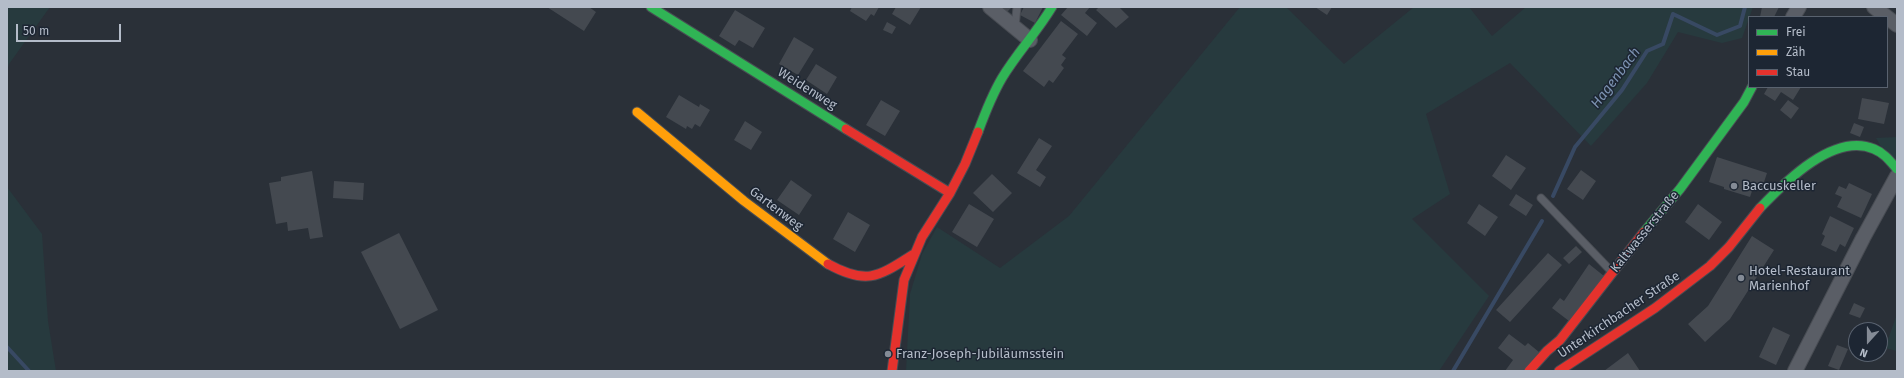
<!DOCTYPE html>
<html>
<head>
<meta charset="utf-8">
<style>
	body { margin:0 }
	#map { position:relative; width:1904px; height:378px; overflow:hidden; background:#2a3038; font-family:"Fira Sans",sans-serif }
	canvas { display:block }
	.frame { position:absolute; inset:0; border:8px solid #b4bcc9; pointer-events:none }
	.legend { position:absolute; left:1748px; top:16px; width:140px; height:72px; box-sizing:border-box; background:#1d2633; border:1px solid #59626f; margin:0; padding:5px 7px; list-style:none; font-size:12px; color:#b4bcc9 }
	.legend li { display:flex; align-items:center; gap:8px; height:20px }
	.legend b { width:20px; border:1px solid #59626f }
	.north { position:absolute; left:1848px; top:322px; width:40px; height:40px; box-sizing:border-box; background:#1d2633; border:1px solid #59626f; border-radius:50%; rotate:201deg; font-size:11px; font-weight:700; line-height:16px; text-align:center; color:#b4bcc9 }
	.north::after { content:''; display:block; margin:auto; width:14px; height:18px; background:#848b96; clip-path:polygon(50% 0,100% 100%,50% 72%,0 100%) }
	.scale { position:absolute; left:16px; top:24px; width:105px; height:18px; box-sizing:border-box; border:2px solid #b4bcc9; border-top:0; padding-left:5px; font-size:12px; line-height:14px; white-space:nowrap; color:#b4bcc9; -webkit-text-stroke:3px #1d2633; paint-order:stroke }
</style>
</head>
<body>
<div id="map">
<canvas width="1904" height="378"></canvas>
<div class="frame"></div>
<ul class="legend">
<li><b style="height:5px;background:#30b455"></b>Frei</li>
<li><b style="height:5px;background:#ff9f0a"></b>Zäh</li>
<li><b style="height:5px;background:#e5322d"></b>Stau</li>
</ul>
<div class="north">N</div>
<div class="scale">50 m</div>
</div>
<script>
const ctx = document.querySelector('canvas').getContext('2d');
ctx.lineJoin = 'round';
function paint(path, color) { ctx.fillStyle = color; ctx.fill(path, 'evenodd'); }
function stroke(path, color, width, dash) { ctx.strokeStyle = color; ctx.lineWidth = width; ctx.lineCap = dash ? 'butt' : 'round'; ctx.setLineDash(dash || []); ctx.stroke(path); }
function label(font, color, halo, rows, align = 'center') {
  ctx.font = font + ' "Fira Sans",sans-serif'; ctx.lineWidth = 3; ctx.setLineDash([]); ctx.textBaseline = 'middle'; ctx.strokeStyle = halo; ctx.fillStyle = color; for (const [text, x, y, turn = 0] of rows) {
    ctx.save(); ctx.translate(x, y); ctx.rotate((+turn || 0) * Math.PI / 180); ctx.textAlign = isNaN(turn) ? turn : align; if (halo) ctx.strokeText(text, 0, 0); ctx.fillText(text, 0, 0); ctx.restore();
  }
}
paint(new Path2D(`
	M7 7H50L9 64 7 71Z
	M1240 7H1286L1344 64 1414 7H1469L1492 36 1526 7H1753L1742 38 1722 43 1678 32 1647 83 1591 146 1510 63 1426 114 1450 194 1412 219 1489 296 1439 371H906L910 294 922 254 937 227 1000 268 1069 216Z
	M1897 137V174L1876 138Z
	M7 187 42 234 48 321 56 371H7Z
	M1897 314V351L1885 348Z`), '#273a3e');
stroke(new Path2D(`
	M1553 196 1575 147 1622 90 1647 51 1663 44 1673 14 1717 35 1740 26 1745 7
	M7 347 29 371
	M1453 371 1542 221`), '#384963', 4);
paint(new Path2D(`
	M547 7H589L596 12 584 31Z
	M852 7H879L874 16 871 14 866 21 850 11Z
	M896 7H921L910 25 892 14Z
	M995 7H1012L1004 15Z
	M1024 7H1043L1035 23 1020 15Z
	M1068 7H1090L1085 13 1097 23 1087 36 1061 15Z
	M1099 7H1119L1129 17 1116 28 1096 10Z
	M1315 7H1332L1327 15Z
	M1762 7H1779L1774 17H1760Z
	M735 10 765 28 753 48 739 40 735 46 719 36Z
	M1061 21 1078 34 1062 55 1066 58 1061 65 1064 68 1053 83 1049 80 1044 87 1023 71Z
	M887 22 896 27 892 34 883 30Z
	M794 37 814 49 798 75 779 64Z
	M816 64 837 77 827 94 806 80Z
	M1768 87H1801L1793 100 1781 92 1775 101 1764 94Z
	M679 95 699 107 700 104 710 110 700 127 695 124 692 129 687 126 686 129 666 117Z
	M1862 98 1889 103 1884 124 1858 119Z
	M881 100 900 111 885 136 866 125Z
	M1788 100 1799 108 1791 119 1780 110Z
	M745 121 762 132 751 150 734 140Z
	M1854 123 1864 127 1860 137 1850 133Z
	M1039 138 1052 146 1036 170 1046 177 1040 187 1017 173Z
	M1506 155 1526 168 1511 190 1492 176Z
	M1717 157 1767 173 1762 188 1754 185 1750 197 1724 189V187L1709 182Z
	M1581 170 1596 181 1583 200 1567 189Z
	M312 171 323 237 310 239 308 228 288 231 287 222 276 224 269 183 281 181V177Z
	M992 174 1012 193 993 212 973 193Z
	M791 180 812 195 799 215 777 200Z
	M334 181 364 183 363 200 333 198Z
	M1849 183 1872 194 1861 218 1837 207 1842 197 1835 194 1839 186 1846 189Z
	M1516 194 1533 205 1526 216 1509 205Z
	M969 204 994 219 977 247 952 232Z
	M1479 204 1498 217 1485 236 1467 223Z
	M1698 204 1722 222 1709 240 1685 222Z
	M848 212 870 225 855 252 833 239Z
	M1830 216 1854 228 1845 247 1840 244 1836 252 1821 245 1825 236 1822 234Z
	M399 233 438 310 400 329 361 252Z
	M1752 236 1774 250 1730 319 1705 342 1688 324 1708 306Z
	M1576 246 1582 252 1569 264 1563 258Z
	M1548 253 1562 265 1510 322 1496 310Z
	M1589 264 1604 276 1569 321 1552 308 1560 298 1564 301Z
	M1854 303 1865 308 1860 318 1849 314Z
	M1773 327 1790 335 1776 365 1759 357Z
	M1509 334 1525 346 1528 343 1539 352 1523 371H1505L1513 360 1498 348Z
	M1837 345 1848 349 1839 370 1828 366Z
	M1628 353 1640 371H1604Z`), '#444950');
const lane = new Path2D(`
	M1015 27 1017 7
	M1541 198 1612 272`);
const street = new Path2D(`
	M990 7 1030 40
	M1874 7 1897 25
	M1793 17 1799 7
	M1795 371 1863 238 1897 176`);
const fast = new Path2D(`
	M651 7 846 129
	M978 132C985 113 992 95 1002 78 1017 53 1037 32 1052 7
	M1760 208C1785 182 1834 132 1874 149 1884 153 1890 161 1897 169
	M1644 232 1680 189 1744 102 1752 87`);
const slow = new Path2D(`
	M637 112 744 201 828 264`);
const jam = new Path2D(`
	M846 129 950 193
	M828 264C868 286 879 276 914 254
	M892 371 904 280 922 237 950 193 965 164 978 132
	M1529 371 1547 351 1560 340 1644 232
	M1559 371 1655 308 1710 266 1729 247 1760 208`);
stroke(lane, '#484c53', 9);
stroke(street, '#484c53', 16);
stroke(fast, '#484c53', 11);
stroke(slow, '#484c53', 11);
stroke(jam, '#484c53', 11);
stroke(lane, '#5a5e66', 7);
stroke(street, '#5a5e66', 14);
stroke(fast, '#30b455', 9);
stroke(slow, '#ff9f0a', 9);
stroke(jam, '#e5322d', 9);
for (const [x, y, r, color] of [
	[1734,186,4,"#848b96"],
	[1741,278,4,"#848b96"],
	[888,354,4,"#848b96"]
]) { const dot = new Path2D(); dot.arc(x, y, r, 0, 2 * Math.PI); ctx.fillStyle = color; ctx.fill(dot); stroke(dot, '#1d2633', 1.5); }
label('13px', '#b4bcc9', '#1d2633', [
	["Weidenweg",807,89,32],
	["Gartenweg",776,209,37],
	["Kaltwasserstraße",1645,232,-51],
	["Unterkirchbacher Straße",1619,315,-34]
]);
label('13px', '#b4bcc9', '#1d2633', [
	["Baccuskeller",1742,186],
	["Hotel-Restaurant",1749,271],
	["Marienhof",1749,286],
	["Franz-Joseph-Jubiläumsstein",896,354]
], 'left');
label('italic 14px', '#7c92b1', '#1d2633', [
	["Hagenbach",1616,78,-53]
]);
</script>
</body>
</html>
